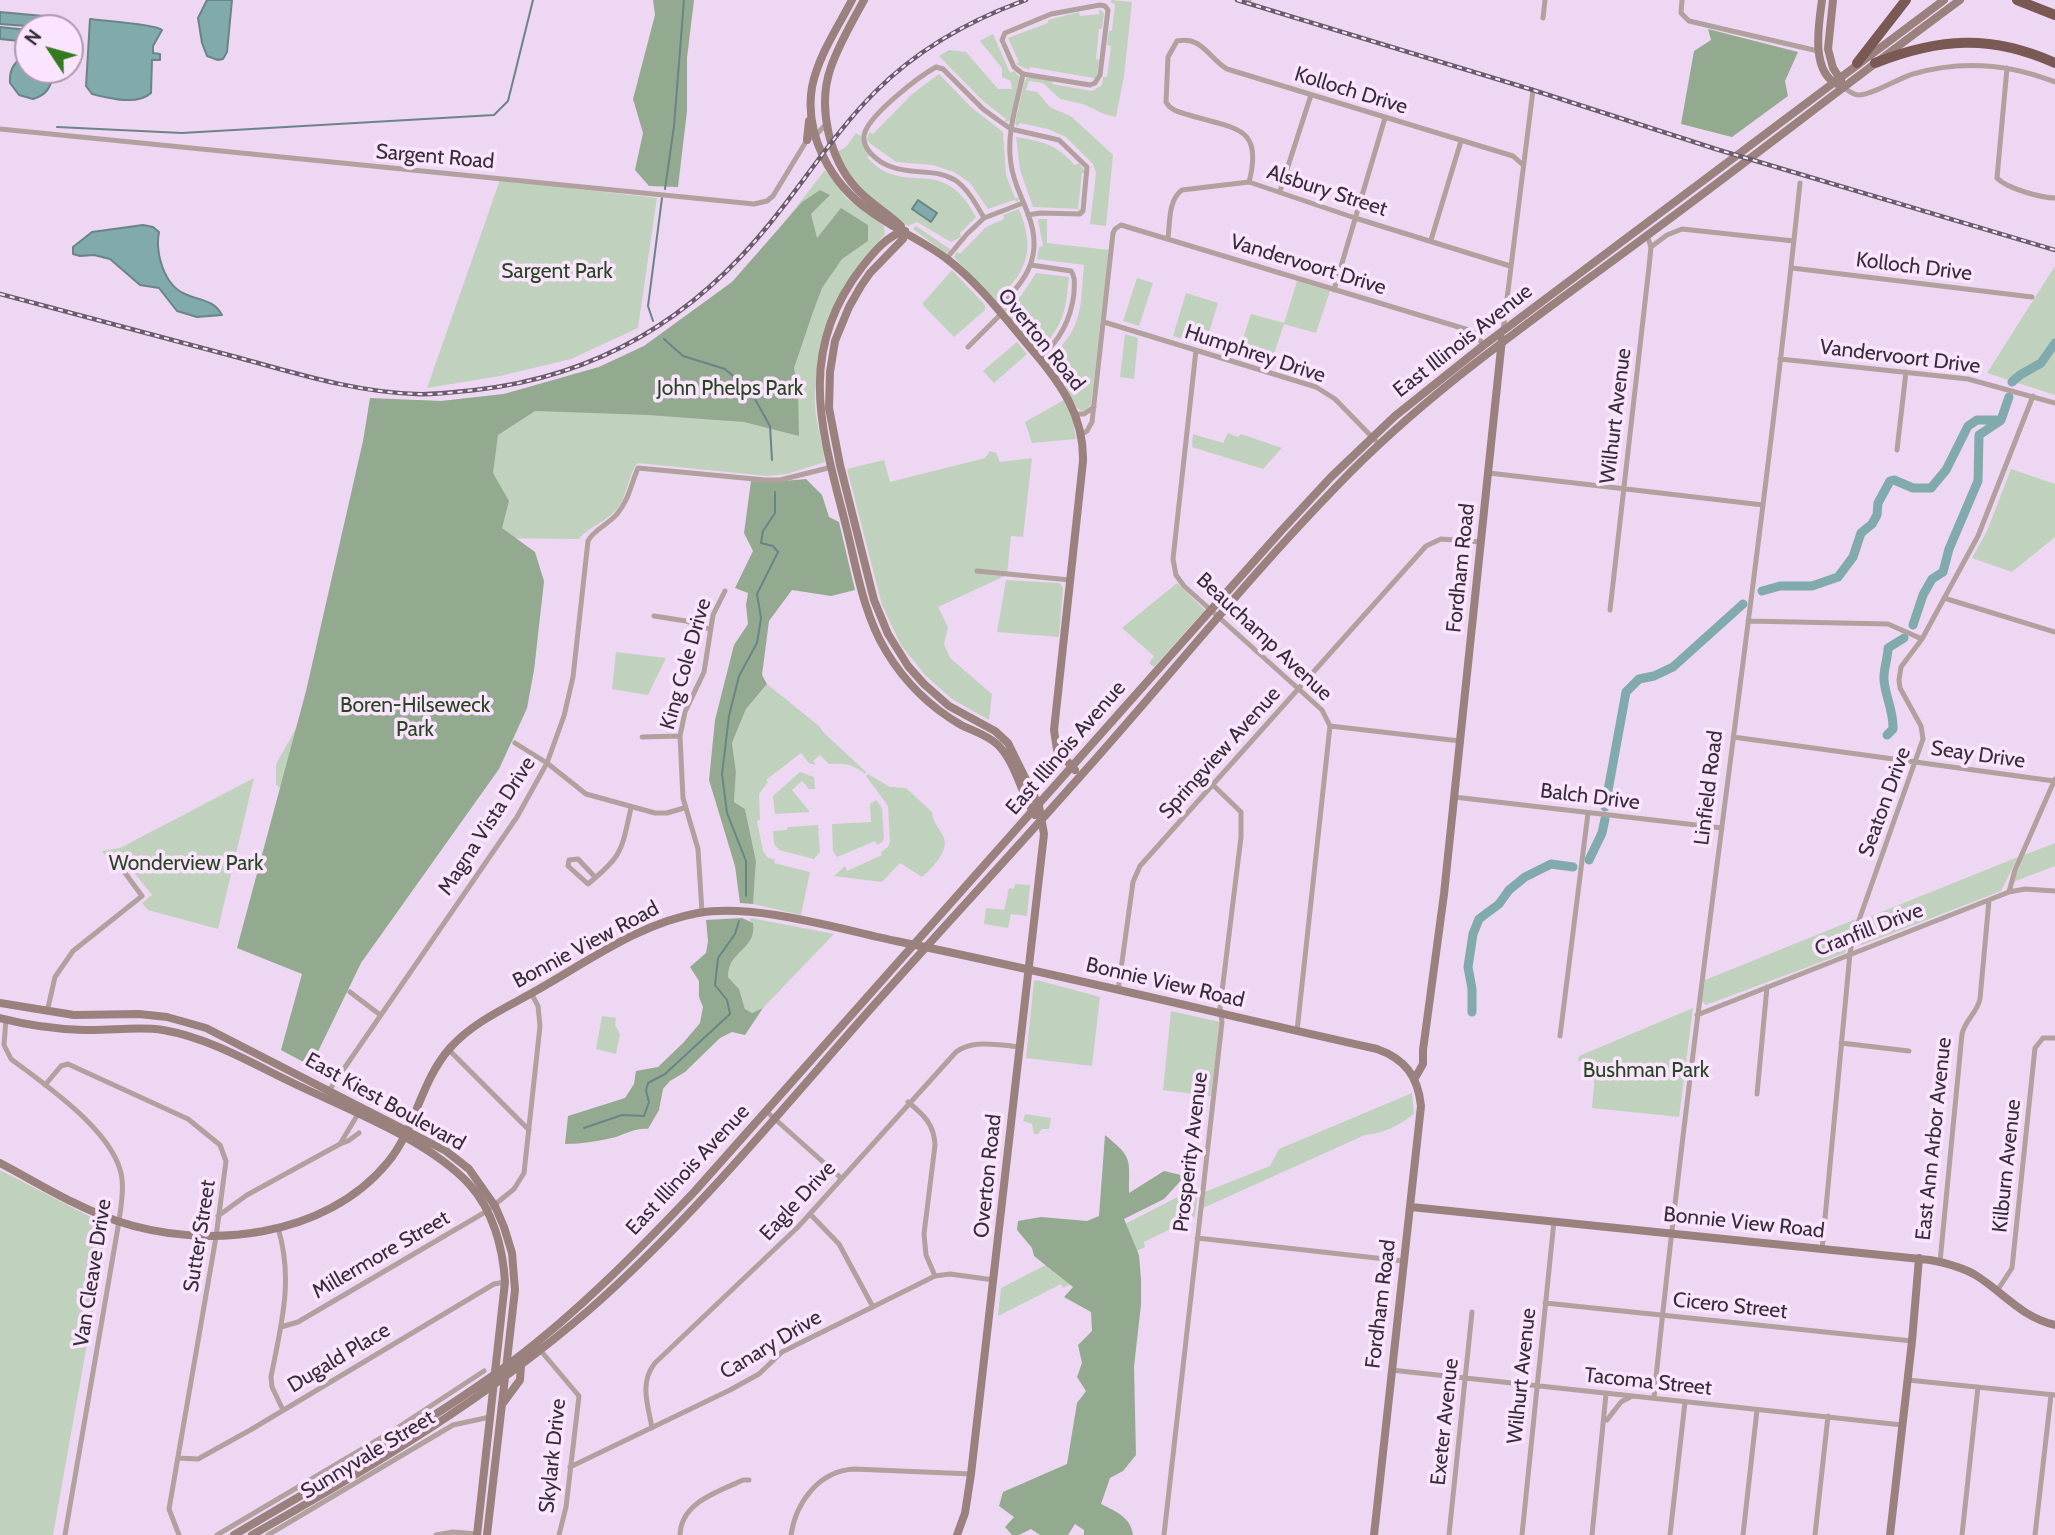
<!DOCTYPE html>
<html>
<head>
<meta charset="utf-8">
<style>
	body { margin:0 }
	#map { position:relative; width:2055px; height:1535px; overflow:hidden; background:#eed7f2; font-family:Cabin,sans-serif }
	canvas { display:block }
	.north { position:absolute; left:14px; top:14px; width:70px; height:70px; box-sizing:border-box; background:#fbe4ff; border:2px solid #ac9baf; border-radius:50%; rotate:306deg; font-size:19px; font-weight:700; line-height:28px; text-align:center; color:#362d37 }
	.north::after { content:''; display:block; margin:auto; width:24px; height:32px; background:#347a1e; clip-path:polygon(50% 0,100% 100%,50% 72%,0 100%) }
</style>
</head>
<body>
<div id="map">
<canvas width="2055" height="1535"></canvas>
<div class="north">N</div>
</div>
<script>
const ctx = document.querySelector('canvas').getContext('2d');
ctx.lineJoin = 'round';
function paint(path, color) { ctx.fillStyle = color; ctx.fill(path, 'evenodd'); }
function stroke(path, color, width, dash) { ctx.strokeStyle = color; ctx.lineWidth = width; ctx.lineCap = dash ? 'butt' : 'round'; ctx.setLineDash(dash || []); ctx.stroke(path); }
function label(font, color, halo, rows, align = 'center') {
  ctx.font = font + ' Cabin,sans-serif'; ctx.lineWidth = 7; ctx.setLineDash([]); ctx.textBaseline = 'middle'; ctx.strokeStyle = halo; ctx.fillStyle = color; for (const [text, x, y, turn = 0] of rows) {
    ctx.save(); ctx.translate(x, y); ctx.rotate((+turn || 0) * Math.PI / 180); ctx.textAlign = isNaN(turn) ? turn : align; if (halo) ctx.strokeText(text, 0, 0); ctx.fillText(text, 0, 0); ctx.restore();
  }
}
paint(new Path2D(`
	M1111 0 1132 2 1124 76 1116 117 1104 114 1083 104 1060 99 1043 83 1029 81 1026 90 1037 92 1050 107 1072 117 1113 155 1106 226 1090 224 1096 173 1093 164 1066 137 1048 129 1020 123 1017 127 1015 123 1024 83 1027 77 1053 80 1052 84 1092 91 1102 85 1103 77H1107L1111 46 1107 45 1109 31 1112 30 1115 4 1111 3Z
	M1099 9 1104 13 1102 29H1099L1096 59 1099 60 1097 75 1093 82 1094 78 1030 67 1029 70 1016 64 1019 62 1008 38 1048 23V20L1079 12 1080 16 1099 14Z
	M993 34 1010 73 1014 71 1020 77 1010 121 1004 122 1006 119 982 100 939 56 949 50 966 52 998 89H1012L1011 81 1002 77V68L980 41Z
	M939 74 971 107 1003 132 1006 175 1015 198H1019L1018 202 1014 200 988 209 970 183 954 172 933 165 896 162 867 141 869 132 873 134 911 95Z
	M856 133 861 136 863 144 870 155 867 157C904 200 942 151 976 217L960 233 961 237 951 242 917 222 908 226 870 200 849 178 837 152 846 147Z
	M1016 137C1045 142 1055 144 1075 165L1079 163 1086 173H1082L1078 209 1082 210 1078 213V209L1033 207 1020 170Z
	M825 170 846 198 884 226 885 234C871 251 857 266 845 285 826 317 814 367 815 404 816 424 822 442 825 462L787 474 767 476 638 463C630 470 627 496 618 508 607 522 588 527 579 539L485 538 469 560 544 581 534 670 527 708 513 740 425 873 276 785V764L398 546 416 400 441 401 504 394 599 367 644 346 732 282 772 238Z
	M500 180 657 198 638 328 571 359 500 376 427 388Z
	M1019 209C1034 246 1030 269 1000 296L1003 299 998 304 954 257 957 252 960 254 986 227 1004 219 1003 215Z
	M1040 219H1047V243L1109 250 1091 405 1083 412 1076 407 1066 387 1044 359 1050 353 1053 355C1084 325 1080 305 1084 265L1037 259 1039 247 1043 246 1038 220Z
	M916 226 950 249 949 252 945 253 913 229Z
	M2055 266V395L1987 373Z
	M952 270 985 305V310L954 337 922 304Z
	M1036 273 1069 277C1066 307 1065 322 1044 346L1046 349 1041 354 1001 309 1006 303 1009 306 1021 296Z
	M1137 278 1153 283 1139 326 1123 321Z
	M1297 281 1330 291 1316 333 1284 324 1270 366 1237 356 1251 314 1284 323Z
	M1186 293 1218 303 1205 346 1173 336Z
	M1125 334 1138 338 1134 379 1120 377Z
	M1017 342 1027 354 994 383 983 371Z
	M1064 400 1073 421 1076 439 1032 443 1025 422Z
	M1228 433 1238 437 1241 434 1282 448 1263 469 1192 447 1193 434 1223 443Z
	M990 451 996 453 1000 462 1032 458 1023 537 1011 536 1007 575 938 607 948 627 944 644 950 658 992 694 989 720 952 699 925 675 901 645 882 605 847 469 884 460 890 482 985 458Z
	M2011 469 2055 484V537L2012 572 1972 558 1987 531Z
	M1006 580 1059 583 1063 587 1059 637 997 632Z
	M1177 583 1205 610 1154 667 1149 663 1154 656 1122 628Z
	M616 652 666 658 648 695 612 689Z
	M767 684 819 726 823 732 866 772 865 774C853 764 844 763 829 764L820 755 813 761 816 765 809 763 801 753 766 780 768 782 759 794 760 820 757 821 763 851 767 857 775 860 774 863 810 872 801 915 753 904 756 861 745 809 734 802 736 772 732 743 746 709Z
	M800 772 814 777 815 789H809L802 781 792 790 810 812 775 814 773 796Z
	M868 774 890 787 906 788 932 812C933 824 940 828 944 838 949 852 931 869 922 877L900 863 882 882 834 876 845 866 847 871 882 855 881 852 888 847 890 841 888 806 866 776Z
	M254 778 218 929 148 910 142 903 152 895 120 855 110 862 102 851 120 848Z
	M876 800 882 808 884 838 882 842 877 845 875 841 837 857 833 851 832 824 871 822 870 804Z
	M818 825 820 852 814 859 779 850 774 844 773 831 787 830 788 827Z
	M2055 843V866L2013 882 2024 855Z
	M2018 857 2001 891 1862 945 1859 944 1857 939 1864 919Z
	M1015 884 1030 885 1027 916 1011 914 1008 928 984 924 986 908 1004 910 1009 888 1014 889Z
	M751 918 834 934 763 1008 752 1013 745 1009 739 989 728 977V970L753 923 749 920Z
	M1856 919 1845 953 1706 1005 1702 1001 1705 980Z
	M1037 980 1100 997 1092 1066 1026 1058 1034 981Z
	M1693 1008 1679 1117 1592 1108 1596 1063 1578 1061 1579 1056Z
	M1171 1011 1220 1022 1211 1096 1163 1090Z
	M602 1016 616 1018 615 1025 620 1034 616 1054 596 1049Z
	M1412 1093 1414 1114C1399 1125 1384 1134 1365 1135L1203 1208 1205 1192 1270 1166 1279 1149Z
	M1025 1114 1051 1118 1049 1129H1042L1038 1134H1034L1032 1124 1023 1121Z
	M0 1170 108 1226 53 1535H0Z
	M1193 1189 1198 1190 1195 1217 1144 1242 1145 1247 1063 1288 1061 1284 998 1316 1001 1288Z`), '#c0d2bd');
paint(new Path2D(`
	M653 0H694L687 58V111L678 187 649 186 635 170 643 133 633 99 655 15Z
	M1708 29 1798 52 1785 81 1788 96 1732 137 1681 124 1694 51 1711 40Z
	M820 190 830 195 811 214 817 238 841 208 868 225V241L842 259 822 288 813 312 794 368 798 388 799 436 744 422 648 415 535 411 498 435 493 473 509 501 502 528 535 552 544 581 534 670 527 708 499 769 361 963 311 1066 281 1050 302 974 237 948 306 691 363 441 370 398 441 401 504 394 599 367 644 346 732 282 802 202Z
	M806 479 822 495 829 517 839 522 855 590 831 596 792 590 769 621 762 675 767 684 746 709 732 743 736 772 734 802 745 809 756 861 753 904 740 903 735 866 709 780 715 720 734 645 748 624 746 605 748 593 735 588 753 551 744 533 751 481 771 482Z
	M742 918 753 923C757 950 728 950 728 977L739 989 745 1009 752 1013 763 1008 745 1035 732 1032 720 1038 685 1072 670 1081 663 1089 659 1110 648 1129C636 1128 628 1133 616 1137 599 1141 583 1144 565 1144L568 1116 625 1098 634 1084 636 1071 658 1067 683 1043 700 1023 703 1007 699 997V981L690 967 706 953 708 941 706 920Z
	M1105 1135C1133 1158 1129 1158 1129 1193L1164 1171 1185 1176 1164 1199 1124 1219 1139 1255 1141 1279V1305L1134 1367 1136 1455 1123 1471 1110 1478 1101 1504C1115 1511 1131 1517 1133 1535H1084V1530L1075 1524 1068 1535H1040L1031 1529 1019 1535H1012L1005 1527 1014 1517 999 1506 1003 1492 1067 1464 1077 1403 1086 1391 1077 1377 1082 1363 1078 1345 1092 1331 1091 1312 1064 1297 1073 1287 1034 1256 1032 1248 1017 1230 1018 1221 1041 1217 1087 1221 1099 1216Z`), '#94aa90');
const water = new Path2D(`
	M207 0H232L227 52 223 59 218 60 207 56 202 43 198 18Z
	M0 12 54 17 53 28 0 24Z
	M90 19C104 21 155 24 162 30L153 46V53L160 54V60H152L151 93C137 106 109 98 92 94L86 86Z
	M0 27 28 30V42L0 39Z
	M28 56V70L52 71C53 86 47 95 33 99L19 95 10 83C9 69 14 60 28 56Z
	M918 200 937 213 931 222 912 209Z
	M143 225 153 227 159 232C155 253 164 285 185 294 200 301 213 299 222 315L197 317 177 311 159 288 140 285 110 259 94 255 80 256 73 254V247L92 232Z`);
paint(water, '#80aaab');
stroke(water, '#6a8488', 2);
stroke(new Path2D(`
	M57 127 182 133 494 115 508 101 533 0
	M665 189 674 126 684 0
	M653 321 648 306 662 198
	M664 339 683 356 725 369 751 392 770 426 772 460
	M746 896V861L727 813 722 774 729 716 739 676 757 643 761 618 757 594 778 552 773 546 761 543 763 531 775 513V492
	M584 1128 622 1115 644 1116 649 1102 646 1091 648 1083 665 1074 730 1014 727 1000 715 985 718 958 735 934 739 921`), '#6a8488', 2);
stroke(new Path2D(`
	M2012 382 2020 375 2041 363 2055 343
	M1762 591 1780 586H1812L1838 577 1853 557 1861 533 1872 524 1877 515 1878 503 1890 481 1894 480 1913 488H1931L1946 470 1968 426 1977 420H2001L2009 397
	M1913 625 1923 595 1932 579 1943 572 1949 549 1978 481 1979 435 2000 421
	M1887 735 1893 729C1894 710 1883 691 1884 677 1884 667 1888 658 1888 648L1904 638
	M1605 807 1626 692 1639 679 1654 676 1673 667 1743 604
	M1589 860 1602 833 1605 819
	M1472 1012V989L1468 967 1473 934 1479 919 1499 904 1509 890 1525 877 1551 864 1573 867`), '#80aaab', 9);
stroke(new Path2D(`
	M1682 0 1681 13 1689 21 1818 51
	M1248 3 1249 0
	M1100 5 1105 6 1108 10 1100 75 1095 83 1090 85 1023 74 1014 67 1002 40 1005 33 1051 14Z
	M1543 18 1545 0
	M2007 68 1997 178C2006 188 2041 198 2055 198
	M1844 87C1848 91 1852 94 1858 95 1870 96 1899 78 1913 74 1961 60 2009 64 2055 82
	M0 129 754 204 767 201 773 196 807 140 815 136 827 123
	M1249 182C1264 125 1234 129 1189 115 1180 112 1171 111 1166 102L1168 57 1177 41C1203 36 1208 58 1227 69L1513 156 1523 165
	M1280 191 1311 95
	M984 218C976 204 968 189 955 180 935 168 912 175 892 167 879 163 859 148 865 132 872 113 918 77 936 67L943 69 983 109 998 120 1011 129 1059 140 1087 167 1083 211 1080 214 1040 213 1028 215
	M1168 238C1170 223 1168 200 1182 190L1249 182 1355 218 1510 266
	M1431 240 1461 141
	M1651 247 1667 235 1682 229 1794 241
	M946 259 967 234 984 218 1023 203
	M1031 265 1071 271C1076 278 1074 285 1074 293 1071 320 1060 341 1039 358
	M1792 268 2032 297
	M1334 290 1385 118
	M997 308C1027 281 1044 255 1028 214 1022 197 1013 182 1011 164 1006 133 1017 104 1023 74
	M1104 322 1316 387 1335 399 1375 440
	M1503 331 1533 90
	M968 347 1001 314
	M1196 350 1173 559 1176 575 1184 586 1322 710 1330 726 1297 1031
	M1780 359 1968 379 2055 403
	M1076 414H1084L1094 407
	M1081 435 1087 431 1092 422 1113 233 1115 229 1121 225 1472 331 1484 345
	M1897 450 1906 372
	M1489 473 1763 505
	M977 571 1070 580
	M1944 598 2055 632
	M1610 610 1649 267 1651 247 1647 235
	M654 616 686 621 709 629
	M1748 621 1888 624 1922 639
	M1330 726 1460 741
	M642 737 680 736
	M1733 737 2054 781
	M515 743 547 763 586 794 655 813H667L684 808
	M1454 797 1722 828
	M595 877 578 859 569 860 568 866 588 884C623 855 621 852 631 808
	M2009 892 2015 870 2055 779
	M702 912 698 849 683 798 680 736 685 712 704 672 713 615 725 591
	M1118 991 1133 882 1140 866 1426 546 1441 539 1481 542
	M350 992 379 1014
	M47 1012 55 977 73 951 142 896 117 862
	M1697 1015 2009 892 2025 889 2055 891
	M6 1019 4 1045 11 1059C45 1085 117 1133 122 1179 124 1195 120 1212 118 1227L65 1535
	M1560 1036 1588 813
	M1841 1043 1909 1051
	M449 1050 529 1130
	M45 1085 61 1066 68 1064 188 1119 220 1145 226 1161 216 1237 169 1509 179 1535
	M328 1092 517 817 547 763 564 716 573 677 588 541C593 530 609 524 617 514 629 500 631 484 638 468L765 480H780L832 467
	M1757 1094 1767 987
	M908 1102C924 1115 934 1124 935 1145L924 1234 926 1255 935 1276
	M766 1111 841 1178
	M340 1144 348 1141 359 1133
	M810 1214 839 1244 873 1307
	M218 1216 247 1195 340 1144 358 1114
	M278 1228C294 1280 281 1325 271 1377L272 1387 283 1410
	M1197 1238 1403 1261
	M1822 1250 1850 953 1853 937 1923 739 1921 726 1900 688 1899 680 1901 667 1922 639 1978 536 2033 396
	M1940 1262 1962 1034C1965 1020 1977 1013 1980 999L1989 900
	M1997 1291 2012 1268 2035 1048 2043 1038H2055
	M1545 1303 1912 1341
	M281 1327 298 1322 487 1211 514 1189 524 1173 540 1026 538 1006 531 993
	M541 1351 579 1396 566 1507 559 1535
	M1391 1370 1902 1425
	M1908 1380 2055 1395
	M1654 1397C1695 992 1758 588 1800 183
	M1607 1420 1621 1402 1632 1396
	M652 1428C648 1405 639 1383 655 1363L798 1227 956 1052C973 1039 999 1045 1020 1047
	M178 1458 198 1459 252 1429 494 1284 505 1282
	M570 1467 730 1390 759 1374 782 1352 935 1276 950 1274 994 1280
	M217 1535 391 1432 484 1371
	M268 1535 453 1425 490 1417
	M436 1535 453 1532 477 1534
	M680 1535C681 1502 718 1492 743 1480H749
	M791 1535C796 1502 819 1471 854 1469L971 1474
	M1164 1535 1222 1022 1220 1008 1241 837V812L1213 785
	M1449 1535 1472 1312
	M1522 1535 1554 1221
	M1592 1535 1606 1394
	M1670 1535 1685 1402
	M1743 1535 1757 1410
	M1815 1535 1828 1416
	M1962 1535 1978 1387
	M2035 1535 2051 1395`), '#b1a09e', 5);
stroke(new Path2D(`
	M852 0C838 27 818 56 812 87 804 135 831 184 870 211 894 229 922 240 947 259 980 284 1007 321 1034 352 1062 385 1084 417 1083 461L1054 730 1057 750 1075 770
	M864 0C852 22 839 44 831 67 817 106 829 158 856 188 869 203 887 212 901 226
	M1822 0C1819 23 1810 71 1837 84
	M1833 0 1828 49 1833 68 1841 80
	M807 140 809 121
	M905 231 903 239 870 273 861 286 849 307 835 341 830 372 829 408 840 465 874 600 888 634 908 666 924 684 949 706 995 731 1008 743 1039 806 1044 834 971 1474 965 1513 957 1535
	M905 231C887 235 873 253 862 267 794 354 823 435 847 530 857 571 864 615 886 651 904 681 930 707 961 725 973 731 988 735 998 745 1016 763 1021 794 1035 815
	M0 1003 74 1015 139 1014 167 1017 206 1028 446 1151 469 1169 495 1206 504 1227 512 1253 515 1290 487 1535
	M0 1018C27 1025 56 1029 84 1030 110 1031 137 1026 163 1030 210 1038 253 1064 295 1084 349 1110 428 1140 469 1184 493 1210 503 1248 505 1282L477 1535
	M1415 1078 1423 1064V1050L1444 894 1502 339
	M0 1163C38 1183 76 1207 117 1221 206 1251 326 1238 388 1162 416 1128 420 1082 450 1048 474 1021 508 1007 539 989 590 960 641 923 698 913 755 903 839 929 896 941 1057 974 1216 1013 1377 1049 1405 1059 1418 1076 1421 1106L1374 1535
	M1411 1207 1930 1260C1946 1263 1963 1267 1977 1276 2005 1294 2020 1316 2055 1325
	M503 1403 520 1380 521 1366
	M234 1535C328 1479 425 1426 513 1361 579 1311 638 1251 695 1191L1281 531 1331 477 1395 416 1484 345 1944 0
	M252 1535C370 1468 486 1399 589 1310 687 1224 773 1120 859 1022 933 938 1010 856 1084 772 1169 677 1249 576 1338 485 1430 389 1539 316 1645 237 1751 159 1854 78 1960 0
	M1890 1535 1912 1341 1919 1258`), '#9a817e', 8);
stroke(new Path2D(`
	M2017 0 2055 15
	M1857 63 1906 0
	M1875 63C1939 38 1991 34 2055 63`), '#7a5853', 10);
const rail = new Path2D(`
	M1237 0 1533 90 1719 150 2055 250
	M0 294C79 315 157 336 236 357 295 373 354 392 416 394 435 395 456 392 475 390 599 376 694 318 771 222 806 179 836 131 875 92 918 49 970 20 1026 0`);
stroke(rail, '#695c6b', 4.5);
stroke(rail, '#fbe4ff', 2, [5]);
label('21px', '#362d37', '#fbe4ff', [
	["Kolloch Drive",1351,91,17],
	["Sargent Road",435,157,5],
	["Alsbury Street",1327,191,18],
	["Vandervoort Drive",1308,265,17],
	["Kolloch Drive",1914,267,7],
	["Overton Road",1041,340,51],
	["East Illinois Avenue",1463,341,-38],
	["Humphrey Drive",1255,354,18],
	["Vandervoort Drive",1900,357,7],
	["Wilhurt Avenue",1616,416,-83],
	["Fordham Road",1461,568,-84],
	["Beauchamp Avenue",1264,637,43],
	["King Cole Drive",686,664,-74],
	["East Illinois Avenue",1066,748,-49],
	["Springview Avenue",1220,753,-48],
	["Seay Drive",1978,755,8],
	["Linfield Road",1709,788,-83],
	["Balch Drive",1590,797,7],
	["Seaton Drive",1885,802,-70],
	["Magna Vista Drive",487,826,-57],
	["Cranfill Drive",1869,930,-21],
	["Bonnie View Road",586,945,-28],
	["Bonnie View Road",1165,983,13],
	["East Kiest Boulevard",385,1102,29],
	["East Ann Arbor Avenue",1934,1139,-84],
	["Prosperity Avenue",1191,1152,-83],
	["Kilburn Avenue",2007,1166,-84],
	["East Illinois Avenue",688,1170,-47],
	["Overton Road",988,1176,-84],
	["Eagle Drive",798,1201,-47],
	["Bonnie View Road",1744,1223,6],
	["Sutter Street",200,1236,-81],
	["Millermore Street",381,1255,-30],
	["Van Cleave Drive",93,1273,-81],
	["Fordham Road",1381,1304,-83],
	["Cicero Street",1730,1306,6],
	["Canary Drive",771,1345,-31],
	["Dugald Place",339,1358,-31],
	["Wilhurt Avenue",1522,1376,-84],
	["Tacoma Street",1648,1382,6],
	["Exeter Avenue",1445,1422,-84],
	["Sunnyvale Street",368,1455,-31],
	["Skylark Drive",553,1456,-84]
]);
label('21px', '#26471f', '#fbe4ff', [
	["Sargent Park",557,272],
	["John Phelps Park",730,389],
	["Boren-Hilseweck",415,706],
	["Park",415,730],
	["Wonderview Park",186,864],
	["Bushman Park",1646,1071]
]);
</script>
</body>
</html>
